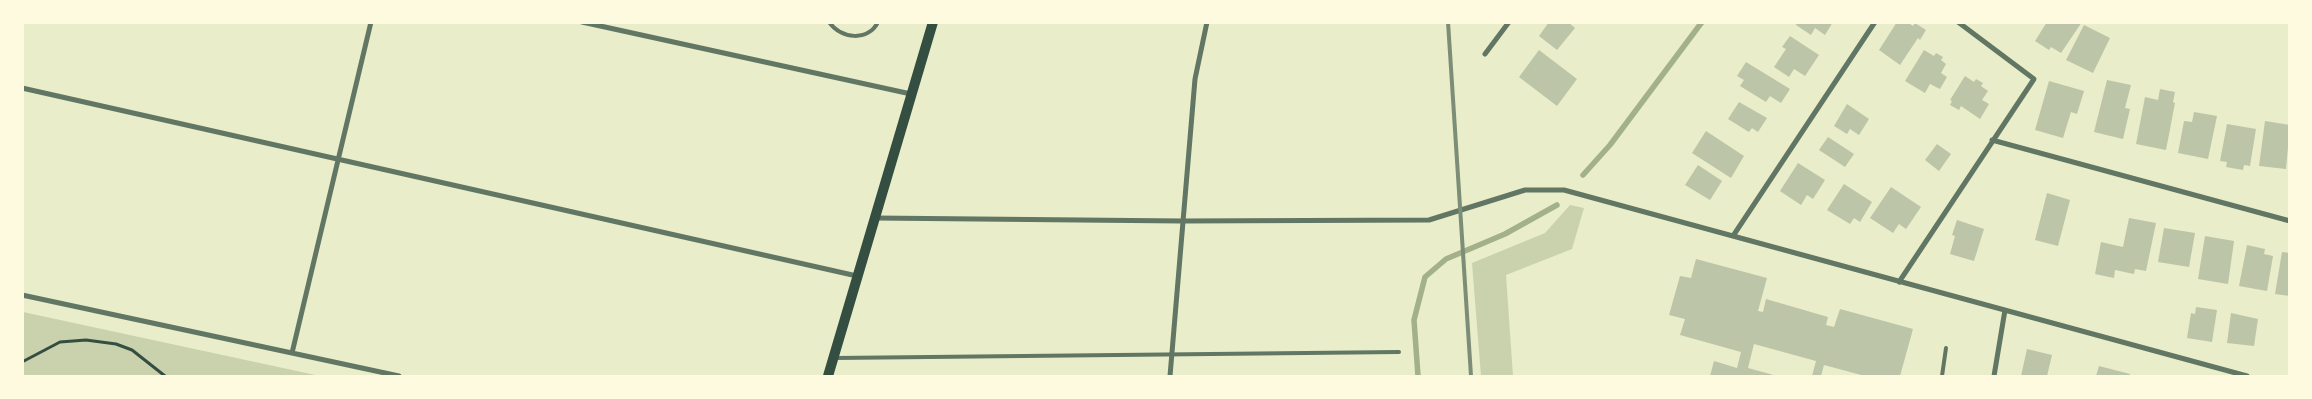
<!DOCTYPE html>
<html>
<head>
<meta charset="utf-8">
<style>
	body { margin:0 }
	#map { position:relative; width:2312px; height:399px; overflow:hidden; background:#e9edc9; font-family:Poppins,sans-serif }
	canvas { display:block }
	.frame { position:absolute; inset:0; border:24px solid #fefae0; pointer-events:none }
</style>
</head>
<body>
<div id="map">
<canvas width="2312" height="399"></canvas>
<div class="frame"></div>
</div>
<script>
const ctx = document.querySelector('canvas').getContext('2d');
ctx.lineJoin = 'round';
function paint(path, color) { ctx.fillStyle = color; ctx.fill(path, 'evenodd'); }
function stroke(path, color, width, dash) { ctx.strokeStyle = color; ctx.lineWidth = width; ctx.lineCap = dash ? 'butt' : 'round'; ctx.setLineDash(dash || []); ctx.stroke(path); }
paint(new Path2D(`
	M1570 205 1584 208 1572 249 1506 275 1513 376H1481L1472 263 1545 233Z
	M23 312 320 376H23Z`), '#cad2ad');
stroke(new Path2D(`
	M1583 175 1610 145 1702 22
	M1418 376 1414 320 1425 277 1446 259 1505 234 1557 205`), '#a3b18a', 5.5);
paint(new Path2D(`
	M1549 22H1568L1575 28 1557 50 1539 36Z
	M1797 22H1833L1825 35 1815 28 1811 35 1796 25Z
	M1897 22H1907L1913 26 1915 23 1926 30 1920 40 1918 38 1900 65 1879 50Z
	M2047 22H2082L2061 53 2051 47 2049 50 2035 41Z
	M2084 25 2110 38 2093 73 2066 60Z
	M1790 36 1819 55 1805 76 1794 69 1789 77 1774 67 1786 49 1782 47Z
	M1539 50 1577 79 1557 106 1519 77Z
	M1924 50 1934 56 1936 53 1943 57 1941 60 1946 64 1941 73 1947 77 1940 89 1930 84 1925 93 1905 81Z
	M1746 62 1790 89 1781 103 1770 96 1766 102 1740 86 1744 80 1737 76Z
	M1965 76 1974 82 1976 79 1983 83 1981 86 1988 91 1982 100 1989 104 1980 119 1961 106 1959 110 1950 105 1952 101 1950 100Z
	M2107 80 2131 85 2125 108 2130 109 2123 139 2094 132Z
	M2049 81 2084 91 2077 114 2071 112 2063 138 2035 130Z
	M2160 89 2175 92 2173 102 2175 103 2166 150 2136 144 2145 97 2158 100Z
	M1739 102 1767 118 1758 132 1752 128 1749 132 1728 119Z
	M1847 104 1869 119 1859 135 1850 129 1847 134 1834 126Z
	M2194 112 2217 116 2208 159 2178 153 2184 121 2192 122Z
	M2265 121 2290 125 2286 169 2259 166Z
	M2227 124 2256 129 2250 166 2244 165 2243 170 2226 167 2227 162 2220 161Z
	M1706 131 1744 156 1731 178 1692 153Z
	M1828 137 1854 154 1845 167 1819 150Z
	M1937 144 1951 154 1939 171 1925 160Z
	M1798 163 1825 180 1813 199 1807 195 1801 205 1780 191Z
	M1698 165 1722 181 1710 200 1685 185Z
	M1844 184 1872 202 1860 222 1854 218 1850 224 1827 210Z
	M1891 187 1921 207 1906 229 1899 224 1893 233 1870 218Z
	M2047 193 2070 200 2058 246 2035 240Z
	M2129 218 2156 223 2146 271 2135 269 2134 274 2115 270 2114 278 2095 274 2101 242 2123 247Z
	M1957 220 1984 229 1974 261 1950 254 1955 236 1952 235Z
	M2164 228 2195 233 2189 267 2158 262Z
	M2205 236 2234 241 2228 284 2198 279Z
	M2247 245 2265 249 2264 254 2273 256 2267 291 2239 286Z
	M2282 252 2290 253V296L2275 294Z
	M1696 259 1767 278 1758 311 1763 312 1766 299 1828 317 1826 325 1834 327 1840 309 1913 329 1900 376H1865L1824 365 1821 376H1812L1816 361 1754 344 1748 368 1777 376H1710L1714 361 1737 368 1741 352 1680 335 1685 319 1669 315 1680 276 1691 278Z
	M2196 307 2217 310 2212 342 2187 338 2191 313 2195 314Z
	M2231 313 2258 319 2254 346 2227 343Z
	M2027 349 2052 355 2047 376H2021Z
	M2099 366 2130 374 2129 376H2096Z`), '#bcc5a7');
stroke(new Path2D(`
	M22 362 60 342 86 340 116 344 132 350 165 376`), '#344e41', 3);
stroke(new Path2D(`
	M829 22C841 39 868 42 878 22
	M835 358 1399 352
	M1942 376 1946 348`), '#617663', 4);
stroke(new Path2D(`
	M582 22 911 94
	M1485 54 1509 22
	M22 88 857 276
	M1992 140 2290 221
	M875 218 1182 221 1429 220 1525 190H1564L2247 376
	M1733 236 1875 22
	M1899 282 2034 79 1958 22
	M22 295 399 376
	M292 353 371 22
	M1170 376 1195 79 1207 22
	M1994 376 2005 310`), '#617663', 5);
stroke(new Path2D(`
	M828 376 933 22`), '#344e41', 10);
stroke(new Path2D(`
	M1448 22 1471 376`), '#7c8e77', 4);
</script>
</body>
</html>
